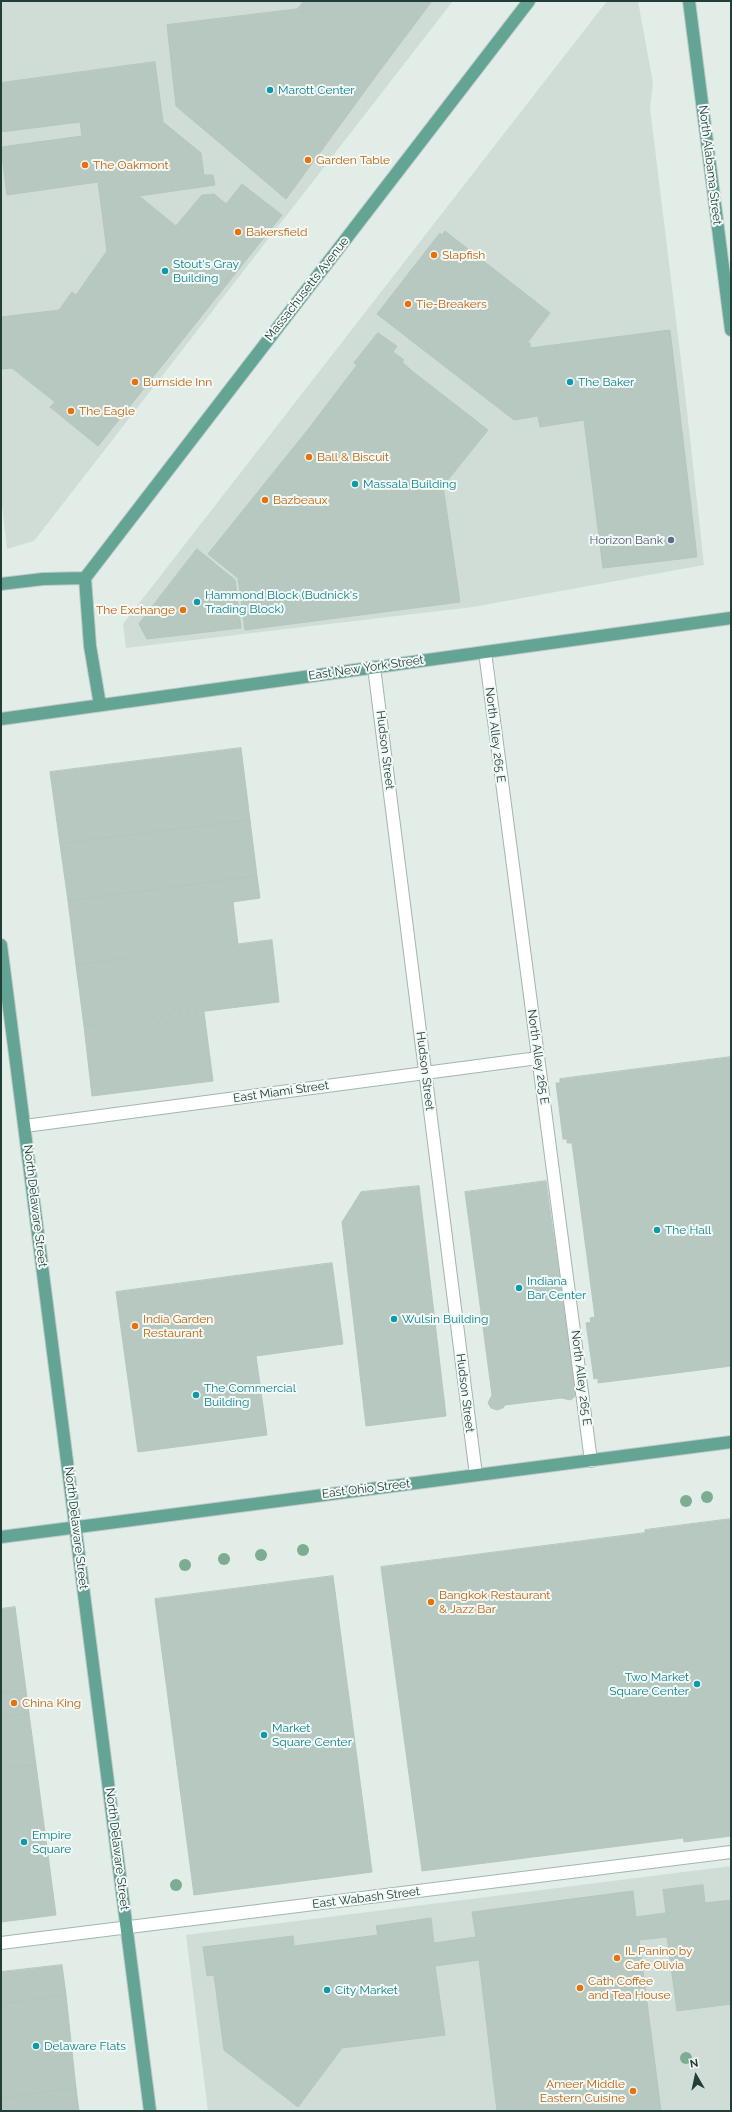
<!DOCTYPE html>
<html>
<head>
<meta charset="utf-8">
<style>
	body { margin:0 }
	#map { position:relative; width:732px; height:2112px; overflow:hidden; background:#e2ede8; font-family:Raleway,sans-serif }
	canvas { display:block }
	.frame { position:absolute; inset:0; border:2px solid #213e37; pointer-events:none }
	.north { position:absolute; left:676px; top:2056px; width:40px; height:40px; -webkit-text-stroke:3px #f2f9f6; paint-order:stroke; rotate:351deg; font-size:11px; font-weight:700; line-height:16px; text-align:center; color:#213e37 }
	.north::after { content:''; display:block; margin:auto; width:14px; height:18px; background:#213e37; clip-path:polygon(50% 0,100% 100%,50% 72%,0 100%) }
</style>
</head>
<body>
<div id="map">
<canvas width="732" height="2112"></canvas>
<div class="frame"></div>
<div class="north">N</div>
</div>
<script>
const ctx = document.querySelector('canvas').getContext('2d');
ctx.lineJoin = 'round';
function paint(path, color) { ctx.fillStyle = color; ctx.fill(path, 'evenodd'); }
function stroke(path, color, width, dash) { ctx.strokeStyle = color; ctx.lineWidth = width; ctx.lineCap = dash ? 'butt' : 'round'; ctx.setLineDash(dash || []); ctx.stroke(path); }
function label(font, color, halo, rows, align = 'center') {
  ctx.font = font + ' Raleway,sans-serif'; ctx.lineWidth = 4; ctx.setLineDash([]); ctx.textBaseline = 'middle'; ctx.strokeStyle = halo; ctx.fillStyle = color; for (const [text, x, y, turn = 0] of rows) {
    ctx.save(); ctx.translate(x, y); ctx.rotate((+turn || 0) * Math.PI / 180); ctx.textAlign = isNaN(turn) ? turn : align; if (halo) ctx.strokeText(text, 0, 0); ctx.fillText(text, 0, 0); ctx.restore();
  }
}
paint(new Path2D(`
	M1 1H453L34 541 7 549 1 497Z
	M607 1H638L653 83 650 108 685 393 704 565 473 607 126 648 123 624Z
	M731 1866V2111H208L186 1935Z`), '#d0ddd7');
const building = new Path2D(`
	M304 1H432L378 73 298 9Z
	M298 9 378 73 286 199 176 106 167 25Z
	M155 62 163 122 201 153 204 175H213L215 185 139 196 176 226 202 195 214 194 226 204 242 184 282 215 98 446 50 407 55 402 12 368 2 369 1 317 59 310 72 292 76 295 107 251 98 182 7 195 1 147 82 136 80 122 1 132V83Z
	M445 231 550 313 527 343H530V348L670 330 697 557 603 568 584 420 540 427 538 416 514 420 377 314 440 233 442 235Z
	M378 333 397 346 393 352 404 360 402 362 412 371 488 430 443 486 460 602 245 630 238 578 208 554 310 427 357 365 354 363Z
	M197 549 235 580 241 628 147 639 139 624Z
	M241 748 250 820 60 844 50 772Z
	M250 820 257 876 68 901 60 844Z
	M257 876 260 898 233 902 238 944 76 965 68 901Z
	M272 940 279 1002 84 1026 76 965Z
	M204 1012 213 1081 92 1096 84 1026Z
	M731 1057V1366L598 1383V1378L594 1379 586 1323 591 1322 590 1318 595 1317 572 1143H567V1139H563L556 1083H560V1079Z
	M546 1181 576 1395 571 1400 561 1398 505 1405 503 1408 497 1410 491 1408 488 1403 492 1395 465 1192Z
	M419 1186 446 1416 366 1426 342 1222 361 1192Z
	M332 1263 343 1344 256 1356 267 1435 138 1452 116 1292Z
	M731 1519V1836L684 1842 645 1530Z
	M645 1533 683 1838 422 1871 381 1567Z
	M333 1576 372 1872 194 1895 155 1599Z
	M15 1607 26 1690 1 1693V1609Z
	M26 1690 29 1714 1 1717V1693Z
	M29 1714 36 1765 1 1769V1717Z
	M36 1765 56 1915 1 1922V1769Z
	M703 1885 705 1903 731 1900V2004L677 2011 667 1937 639 1940 661 2111H497L479 1960 435 1966 445 2035 342 2048 298 2107 224 2050 214 1975 207 1976 203 1947 293 1936 294 1946 378 1935 376 1926 431 1918 434 1943 476 1937 472 1912 633 1891 636 1917 666 1913 663 1890Z
	M62 1965 66 1995 1 2004V1972Z
	M66 1995 76 2088 1 2098V2004Z
	M76 2088 79 2111H1V2098Z`);
paint(building, '#b7c8c1');
stroke(building, '#b4c7bf', 1);
const minor = new Path2D(`
	M485 652 591 1461
	M374 667 476 1475
	M25 1126 538 1058
	M1 1943 731 1852`);
const major = new Path2D(`
	M689 1 731 330
	M1 584 43 579 85 578
	M100 705 90 646 85 578 529 1
	M1 719 731 618
	M1 945 150 2111
	M1 1537 731 1442`);
stroke(minor, '#a4b5af', 14);
stroke(major, '#c1c9c7', 14);
stroke(minor, '#fff', 12);
stroke(major, '#64a495', 12);
ctx.fillStyle = '#7cac91';
for (const [x, y] of [
	[707,1497],
	[686,1501],
	[303,1550],
	[261,1555],
	[224,1559],
	[185,1565],
	[176,1885],
	[686,2058]
]) { ctx.beginPath(); ctx.arc(x, y, 6, 0, 2 * Math.PI); ctx.fill(); }
for (const [x, y, r, color] of [
	[270,90,4,"#0f9aa8"],
	[308,160,4,"#e8710a"],
	[85,165,4,"#e8710a"],
	[238,232,4,"#e8710a"],
	[434,255,4,"#e8710a"],
	[165,271,4,"#0f9aa8"],
	[408,304,4,"#e8710a"],
	[135,382,4,"#e8710a"],
	[570,382,4,"#0f9aa8"],
	[71,411,4,"#e8710a"],
	[309,457,4,"#e8710a"],
	[355,484,4,"#0f9aa8"],
	[265,500,4,"#e8710a"],
	[671,540,4,"#5c6f8a"],
	[197,602,4,"#0f9aa8"],
	[183,610,4,"#e8710a"],
	[657,1230,4,"#0f9aa8"],
	[519,1288,4,"#0f9aa8"],
	[394,1319,4,"#0f9aa8"],
	[135,1326,4,"#e8710a"],
	[196,1395,4,"#0f9aa8"],
	[431,1602,4,"#e8710a"],
	[697,1684,4,"#0f9aa8"],
	[14,1703,4,"#e8710a"],
	[264,1735,4,"#0f9aa8"],
	[24,1842,4,"#0f9aa8"],
	[617,1958,4,"#e8710a"],
	[580,1988,4,"#e8710a"],
	[327,1990,4,"#0f9aa8"],
	[36,2046,4,"#0f9aa8"],
	[633,2091,4,"#e8710a"]
]) { const dot = new Path2D(); dot.arc(x, y, r, 0, 2 * Math.PI); ctx.fillStyle = color; ctx.fill(dot); stroke(dot, '#f2f9f6', 1.5); }
label('12px', '#0d838f', '#f2f9f6', [
	["Marott Center",278,90],
	["Stout's Gray",173,264],
	["Building",173,278],
	["The Baker",578,382],
	["Massala Building",363,484],
	["Hammond Block (Budnick's",205,595],
	["Trading Block)",205,609],
	["The Hall",665,1230],
	["Indiana",527,1281],
	["Bar Center",527,1295],
	["Wulsin Building",402,1319],
	["The Commercial",204,1388],
	["Building",204,1402],
	["Two Market",689,1677,"right"],
	["Square Center",689,1691,"right"],
	["Market",272,1728],
	["Square Center",272,1742],
	["Empire",32,1835],
	["Square",32,1849],
	["City Market",335,1990],
	["Delaware Flats",44,2046]
], 'left');
label('12px', '#c56008', '#f2f9f6', [
	["Garden Table",316,160],
	["The Oakmont",93,165],
	["Bakersfield",246,232],
	["Slapfish",442,255],
	["Tie-Breakers",416,304],
	["Burnside Inn",143,382],
	["The Eagle",79,411],
	["Ball & Biscuit",317,457],
	["Bazbeaux",273,500],
	["The Exchange",175,610,"right"],
	["India Garden",143,1319],
	["Restaurant",143,1333],
	["Bangkok Restaurant",439,1595],
	["& Jazz Bar",439,1609],
	["China King",22,1703],
	["IL Panino by",625,1951],
	["Cafe Olivia",625,1965],
	["Cath Coffee",588,1981],
	["and Tea House",588,1995],
	["Ameer Middle",625,2084,"right"],
	["Eastern Cuisine",625,2098,"right"]
], 'left');
label('12px', '#213e37', '#f2f9f6', [
	["North Alabama Street",710,165,83],
	["Massachusetts Avenue",307,289,-52],
	["East New York Street",366,668,-8],
	["North Alley 265 E",495,735,83],
	["Hudson Street",385,750,83],
	["North Alley 265 E",538,1057,82],
	["Hudson Street",425,1071,83],
	["East Miami Street",281,1092,-8],
	["North Delaware Street",35,1206,83],
	["North Alley 265 E",581,1378,83],
	["Hudson Street",465,1393,83],
	["East Ohio Street",366,1489,-7],
	["North Delaware Street",76,1528,83],
	["North Delaware Street",117,1849,83],
	["East Wabash Street",366,1898,-7]
]);
label('12px', '#4e5e75', '#f2f9f6', [
	["Horizon Bank",663,540]
], 'right');
</script>
</body>
</html>
